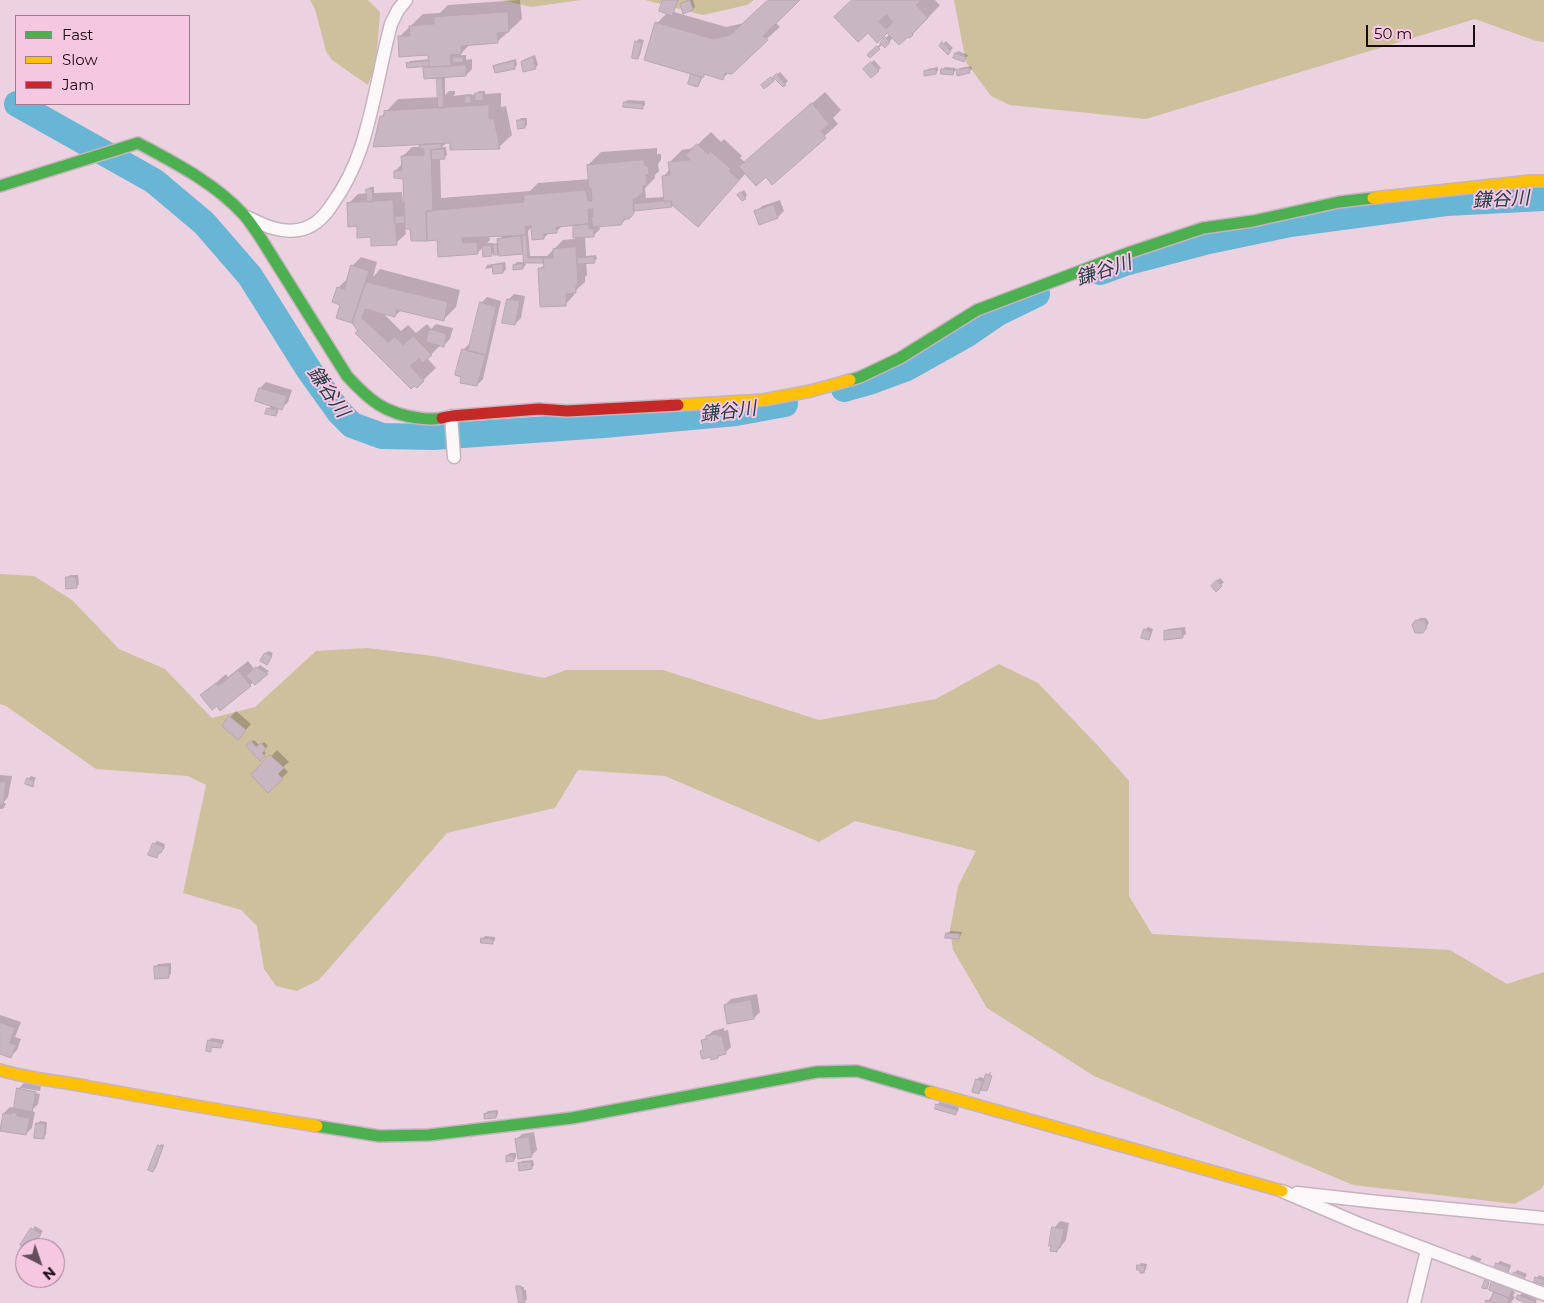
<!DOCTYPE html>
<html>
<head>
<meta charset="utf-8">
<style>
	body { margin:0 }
	#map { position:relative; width:1544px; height:1303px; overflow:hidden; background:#ecd2e0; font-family:Montserrat,sans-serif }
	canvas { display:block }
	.legend { position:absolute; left:15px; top:15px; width:175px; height:90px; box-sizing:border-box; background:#f6c7e1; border:1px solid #9e7b8f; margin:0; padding:6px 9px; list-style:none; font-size:15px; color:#190913 }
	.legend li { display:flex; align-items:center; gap:10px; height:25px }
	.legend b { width:25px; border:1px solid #9e7b8f }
	.north { position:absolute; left:15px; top:1238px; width:50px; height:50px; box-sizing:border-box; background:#f6c7e1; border:1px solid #9e7b8f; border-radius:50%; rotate:139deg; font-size:14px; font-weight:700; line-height:20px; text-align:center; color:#190913 }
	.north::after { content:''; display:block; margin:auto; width:18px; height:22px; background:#634f5b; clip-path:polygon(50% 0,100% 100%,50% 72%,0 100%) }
	.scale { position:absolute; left:1366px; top:25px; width:109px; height:22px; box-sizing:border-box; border:2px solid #190913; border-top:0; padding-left:6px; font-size:15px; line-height:18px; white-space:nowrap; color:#190913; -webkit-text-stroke:4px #f6c7e1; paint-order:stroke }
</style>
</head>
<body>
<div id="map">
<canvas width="1544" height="1303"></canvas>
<ul class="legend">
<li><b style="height:6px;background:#4caf50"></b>Fast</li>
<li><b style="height:6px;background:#ffc107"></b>Slow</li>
<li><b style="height:6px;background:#c62828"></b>Jam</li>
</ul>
<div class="north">N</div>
<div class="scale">50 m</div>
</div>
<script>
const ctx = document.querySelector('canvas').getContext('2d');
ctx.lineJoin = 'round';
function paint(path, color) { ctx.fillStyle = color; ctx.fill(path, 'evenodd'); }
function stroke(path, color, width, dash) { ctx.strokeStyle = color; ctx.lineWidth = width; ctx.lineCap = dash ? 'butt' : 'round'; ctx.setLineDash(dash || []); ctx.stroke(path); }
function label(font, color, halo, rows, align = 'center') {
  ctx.font = font + ' Montserrat,"Noto Sans JP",sans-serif'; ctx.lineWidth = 4; ctx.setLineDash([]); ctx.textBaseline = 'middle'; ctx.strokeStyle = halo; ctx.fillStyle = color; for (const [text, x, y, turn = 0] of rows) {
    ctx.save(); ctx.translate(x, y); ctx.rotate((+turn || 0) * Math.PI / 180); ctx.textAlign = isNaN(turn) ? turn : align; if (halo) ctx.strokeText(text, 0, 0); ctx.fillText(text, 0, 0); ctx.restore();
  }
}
paint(new Path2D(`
	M310 0H368L380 12 376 64 368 85 332 60 326 51 315 9Z
	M502 0H581L531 7Z
	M645 0H754L747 5 703 15Z
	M954 0H1544V42L1536 41 1475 19 1146 119 1010 105 991 96 966 62Z
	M0 574 34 576 72 600 119 649 165 669 212 718 255 707 316 651 367 648 434 656 544 678 566 670H663L819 720 936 699 999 664 1038 683 1100 748 1129 781V896L1152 934 1450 950 1507 984 1544 972V1184L1541 1189 1515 1204 1353 1185 1094 1076 987 1008 953 950 950 930 958 886 976 851 855 821 819 842 665 776 578 770 555 808 447 833 319 980 297 991 276 986 264 969 257 926 241 910 183 893 206 785 188 776 96 769 6 706 0 704Z`), '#cebf9d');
paint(new Path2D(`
	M520 0 522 19 509 31 497 42 470 44 460 55H466V60L472 59V69L466 75 445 76V95L449 91H455V94L453 96 469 94 476 95 479 91H485V94L501 93V107L506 106 512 135 499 147 448 142 442 147H446L447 155 444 158H440L441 198 530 191 538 183 590 179 588 165 601 152 657 148V154H661V160L658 164 659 171 655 175V178L645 188 646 198 665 197 663 177 670 169V162L682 150 694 148 711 132 721 142 724 139 742 156 740 158 745 162 825 92 841 110 833 118 838 124 772 183 766 175 746 173 698 226 673 204 671 206 637 209 621 224 599 225 600 229 594 235 585 236 586 256 596 255 597 259 594 261 586 262 587 275 585 277V282L574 292V295L565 305 540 269 547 262H525L526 265 523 268 514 265 517 262H525V250L522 252 500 251 497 254 494 252 491 255 484 247 477 253 411 228H405L406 234 396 243 372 236 358 225 349 203 358 194 368 193 367 190 370 187H374V193L402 192 403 202H405L404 178 395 171 403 163 402 157 412 147H421L423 143 381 117 398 99 439 97 438 77 425 68 428 65 408 63 410 61 430 59V53L399 37 423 14 440 13 448 5ZM577 224 574 227 575 239 563 240 547 256H530L528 231 532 227 544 238 549 233 556 232 563 225ZM504 234 499 240V242L493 245V243H487L490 240 489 235Z
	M664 0H678L674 12 726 27 744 23 769 0H799L775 22 780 27 723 78 706 73 703 76 700 83 698 86 693 73 657 23 667 13Z
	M689 0H693L695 7 693 9 681 4Z
	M853 0H935L940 5 910 37 893 38 885 46 883 44 870 56 869 55 890 34Z
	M639 39 644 40 640 55 638 58 636 42Z
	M946 41 953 48 948 53 941 46Z
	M958 51 968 55 964 61 956 53Z
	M535 55 538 65 535 68 522 62 525 59Z
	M516 59 517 65 515 67 494 66 497 64Z
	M874 60 881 68 871 76 865 69Z
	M971 66 972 69 969 72 957 71 960 68Z
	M938 67V70L936 73 925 72 928 69Z
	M945 67 956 68 955 71 953 74 942 70Z
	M780 72 788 81 783 86 776 78 764 87 763 86Z
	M628 100 645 101V105L642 107 625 102Z
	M521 118H527V125L525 127 518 121Z
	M744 190 747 195 745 198 741 192Z
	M780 200 784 211 778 217 756 212 762 206Z
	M361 257 377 262 373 277 380 269 460 290 456 307 443 320 401 310 395 316 383 313 401 331 408 325 416 333 427 324 431 329 436 324 453 328 450 339 444 345H441L427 358 436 368 417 386 360 331 353 322 337 318 341 304 338 288 348 278 352 266Z
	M505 262 506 269 503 272 493 266 491 268 485 269 487 265Z
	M514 294 525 296 521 318 515 324 508 300Z
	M487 297 501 301 483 379 477 385 463 350 469 344 471 345 481 303Z
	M266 382 292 390 288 402 282 408 279 407 278 412 276 415 268 409 272 405 257 400 260 388Z
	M70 575H78L79 584 76 587 67 578Z
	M1220 578 1224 582 1216 590 1212 586Z
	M1420 618H1426L1429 623 1425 629 1417 621Z
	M1148 627 1153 629 1151 636 1148 639 1145 630Z
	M1185 627 1186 634 1183 636 1166 638 1165 632 1168 629Z
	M268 651 273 653 267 664 266 653Z
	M248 661 255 670 260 665 269 671 255 684 254 682 221 709 217 704 202 695 226 674 228 677Z
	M236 711 251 724 244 732 230 717Z
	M254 740 260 746 264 742 268 746 263 750 266 753 260 759 247 746Z
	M277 750 289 762 283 767 288 772 268 792 253 775Z
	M0 775 12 776 8 797 3 803H6L5 806 3 809H0Z
	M31 776 36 778 32 785 28 779Z
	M157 841 165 844 164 849 157 856 154 844Z
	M950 931 962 932 961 935 959 938 947 933Z
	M485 936 495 937V940L492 943 482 939Z
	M171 963V974L168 977 156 966 158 964Z
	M757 994 760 1012 754 1018 725 1005 731 999Z
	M0 1015 21 1022 15 1037 21 1039 17 1050 11 1056 0 1052Z
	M724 1028V1031L728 1030 731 1047 725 1053 721 1054 718 1057 701 1051 704 1049 702 1041 713 1031Z
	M212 1038 224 1040 223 1044 220 1046H213L210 1050 209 1040Z
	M990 1072H991L986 1089 982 1090 979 1092 974 1091 977 1079 980 1077 986 1079Z
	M24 1083 41 1086 40 1091 21 1088V1090L40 1094 38 1104 31 1111 35 1112 32 1128 26 1134 4 1113 10 1107 15 1108 18 1089Z
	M940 1102 959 1107 958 1111 955 1113 938 1104Z
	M498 1110V1114L496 1117 485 1114 488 1111Z
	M40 1121 47 1122 46 1135 43 1137 38 1123Z
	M534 1132 537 1150 531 1156 516 1140 522 1134Z
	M162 1144 164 1145 156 1168 153 1170 159 1146Z
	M510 1153H516V1157L514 1160 507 1156Z
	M533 1160 534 1165 532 1168 519 1164 522 1161Z
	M1060 1221 1069 1223 1066 1240 1057 1251 1053 1245 1054 1228Z
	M35 1226 43 1231 36 1242 33 1245 30 1243 22 1245Z
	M1472 1255 1482 1259 1478 1263 1468 1260Z
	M1500 1261 1511 1265 1510 1269 1508 1272 1497 1264Z
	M1141 1263 1147 1264 1146 1269 1144 1272 1139 1266Z
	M1517 1270 1527 1274 1526 1276 1524 1279 1515 1273Z
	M1539 1275 1544 1277V1284L1537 1278Z
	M1496 1279 1514 1286 1513 1291 1515 1292 1513 1296 1515 1297 1511 1303H1487L1495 1291 1493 1282Z
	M519 1285V1287H524V1290H526L527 1299 524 1302 518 1287Z
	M1522 1293 1537 1299 1536 1302 1529 1303 1519 1296Z`), '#0003');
stroke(new Path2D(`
	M17 104 154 181 204 223 250 276 309 370 339 412 352 425 382 436 434 437 604 425 736 413 785 404
	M1100 272 1125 263 1209 241 1290 224 1446 203 1544 198
	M844 389 869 382 907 368 966 335 998 313 1037 294`), '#68b5d5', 26);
const building = new Path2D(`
	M663 0H678L672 16 659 11Z
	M690 0 693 10 683 14 680 4Z
	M768 0H800L763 36 768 40 732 74 725 73 723 80 704 74V77H701L644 60 655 22 713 39 730 35Z
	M852 0H921L916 5 928 18 912 34 913 35 910 38 908 37 899 45 887 33 877 43 868 33 858 42 834 17ZM887 15 893 22 886 29 879 22Z
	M508 12 509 32 497 33 498 43 461 46V54L450 55 451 66 429 67 428 55 399 57 398 36H410L409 26 434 24V17Z
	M885 37 890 42 885 48 880 43Z
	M635 41 642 43 638 59 632 58Z
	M942 42 951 51 948 55 939 46Z
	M877 46 880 49 870 58 867 55Z
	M955 53 966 57 964 62 953 58Z
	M453 57H463L464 62 453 63Z
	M533 57 536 69 523 72 521 62Z
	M429 61V66L407 68 406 63Z
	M514 61 515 69 495 73 493 66Z
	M871 62 879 71 871 78 863 69Z
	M466 65V76L424 79 423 68Z
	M969 68 970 73 957 76 956 70Z
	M936 69V74L924 76V71Z
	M941 69 954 70 953 75 941 74Z
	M691 74 701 77 698 87 688 84Z
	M777 74 786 85 783 87 773 77Z
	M771 77 774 81 764 89 761 85Z
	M437 78H442L444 108H438Z
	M475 93H483V100L475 101Z
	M465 96H471V103L465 104Z
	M624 102 643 104V109L623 107Z
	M812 103 829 124 821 131 826 138 772 185 766 177 756 186 739 167Z
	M489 105V119H494L500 149 450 150V143L373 147 380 116H384V111Z
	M517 120H525V128L518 129Z
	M441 144 442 149 431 150 433 211H426L427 241H411L410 229H405L403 179 394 178V171L402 170 401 156 424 155V149H420L419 145Z
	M697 144 708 154 710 151 731 169 729 171 739 180 698 227 672 205 671 201 664 202 662 176 670 175 668 162 690 160 686 155Z
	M444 149 445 159 431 160V150Z
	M644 160 645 166H648L649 174 646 175 647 185 643 186V192L637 198 633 199 634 213 632 216 629 219H624L621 225 593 227 591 217H593V209H588L589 224 556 227 557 233 544 234V239L532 240 531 226H525L526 235 462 238 463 243 477 242 478 254 438 257 437 240 427 241 426 211 524 202V195L586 190 588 201H592L591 188H589L587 165Z
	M366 189H372L373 202H367Z
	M741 192 746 199 742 201 737 195Z
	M393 200 397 245 371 246V237L357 238V226L348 227 347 203Z
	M664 201H671L672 207 634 211 633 204Z
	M774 205 778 218 759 225 754 211Z
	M404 216 405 223 395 224 394 217Z
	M589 224V229H594V237L573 238V226Z
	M522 235H526L528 258H543L544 263H524Z
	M521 236 523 254 499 256 497 239Z
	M493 244H497L498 255H494Z
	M491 245 492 256 483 257 482 246Z
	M576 247 578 285H576V293L566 294V306L540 307 538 268H544L543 258H553V249Z
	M594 257 595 263 577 264V258Z
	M503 264V273L493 274 492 265Z
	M523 264V269L513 270V265Z
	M351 265 369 271 352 323 336 318 340 305 332 302 337 287 344 289Z
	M366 282 448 302 444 321 397 310 395 317 365 309 362 318 388 342 395 337 403 345 413 336 432 355 423 363 419 359 410 366 424 381 417 388 414 386 411 389 355 333 358 331 352 323Z
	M507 299 520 301 515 325 502 323Z
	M480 302 496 307 486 355 468 351Z
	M429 329 447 334 444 347 426 342Z
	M462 349 486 355 477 386 460 383 461 377 455 375Z
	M259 388 287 396 282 410 255 401Z
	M267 408 277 410 276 416 265 414Z
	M66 577H76L77 588 66 589Z
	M1217 580 1222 586 1216 592 1211 586Z
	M1416 620H1424L1427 627 1423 633H1415L1412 625Z
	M1144 629 1151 632 1149 640 1141 638Z
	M1182 629 1183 638 1164 640V631Z
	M265 653 272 656 267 665 260 661Z
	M256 667 268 674 255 685 246 676Z
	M238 670 251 686 220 711 217 706 212 710 200 695 216 683 218 686Z
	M229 716 246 730 238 740 222 726Z
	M251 741 256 747 261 743 266 749 262 753 265 756 260 761 246 746Z
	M270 755 284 768 278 774 283 779 268 793 251 775Z
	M27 778 34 781 33 787 25 784Z
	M0 781 6 782 3 805 0 804Z
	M153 843 164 847 161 853 159 852 157 858 148 855Z
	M946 933 960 934 959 939 945 938Z
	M481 938 493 939V944L481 943Z
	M154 966H169V978L155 979Z
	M751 1000 754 1019 727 1024 724 1005Z
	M0 1022 15 1028 10 1043 16 1045 11 1058 0 1054Z
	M718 1034V1036H722L726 1054 718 1056V1058L711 1060V1057L702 1059 700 1051 703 1050 701 1040 707 1039 706 1036Z
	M208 1040 222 1043 221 1048 211 1047V1052L206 1051Z
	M986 1074 992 1076 987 1091 981 1090Z
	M976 1079 983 1081 979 1094 972 1092Z
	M17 1088 36 1092 32 1112 14 1108Z
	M936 1104 957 1110 956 1115 935 1109Z
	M11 1112 17 1113V1116L30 1118 26 1135 0 1131 3 1113 11 1114Z
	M496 1112V1118L484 1119V1114Z
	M36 1123 45 1124 44 1139 34 1138Z
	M529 1137 532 1157 518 1159 515 1139Z
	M158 1145 163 1147 153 1172 148 1170Z
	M513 1155 514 1161 506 1162V1156Z
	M531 1162 532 1169 519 1171 518 1163Z
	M1052 1227 1064 1229 1060 1248 1058 1247 1057 1252 1050 1251 1051 1246H1049Z
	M31 1228 41 1234 33 1246 30 1244 27 1248H25L20 1245Z
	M1496 1263 1509 1267 1508 1273 1494 1268Z
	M1137 1265 1145 1266 1144 1273H1140V1270H1137Z
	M1514 1272 1525 1276 1524 1280 1512 1276Z
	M1535 1277 1544 1280V1285L1534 1282Z
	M1485 1280 1489 1282 1487 1289 1482 1288Z
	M1492 1281 1513 1289 1509 1298 1489 1290Z
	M516 1286H521L525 1303H519Z
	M1494 1292 1509 1298 1508 1302 1510 1303H1485L1486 1300 1490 1301Z
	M1518 1295 1536 1302 1535 1303H1526L1516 1299Z`);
paint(building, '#c8b6c3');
stroke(building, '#b8a6b3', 1);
const street = new Path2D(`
	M247 217C263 225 279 233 298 230 313 228 325 216 333 203 362 163 369 120 380 72 383 56 387 40 391 24L398 10 406 0
	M451 416 454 457
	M1282 1191 1357 1223 1544 1294
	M1297 1193 1378 1202 1544 1218
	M1414 1303 1427 1250`);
const fast = new Path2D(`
	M0 186 138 143C175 163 215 183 244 215 250 222 255 230 260 237L347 376C369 400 385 414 419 418 427 419 434 420 442 418
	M850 380 860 377 900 358 977 310 1128 253 1203 228 1253 221 1339 202 1373 198
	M317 1126 379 1136 429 1135 572 1118 817 1072 857 1071 930 1092`);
const slow = new Path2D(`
	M1373 198 1531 181H1544
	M678 405 763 400 811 391 850 380
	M0 1070C29 1079 60 1081 90 1087 166 1101 241 1114 317 1126
	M930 1092 1282 1191`);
const jam = new Path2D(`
	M442 418 451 416 539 409 567 411 678 405`);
stroke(street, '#c6b3be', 15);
stroke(fast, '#c6b3be', 14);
stroke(slow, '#c6b3be', 14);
stroke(jam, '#c6b3be', 14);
stroke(street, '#fcf8fa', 12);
stroke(fast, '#4caf50', 11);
stroke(slow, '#ffc107', 11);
stroke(jam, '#c62828', 11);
label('italic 19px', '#27404a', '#f6c7e1', [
	["鎌谷川",1501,200,-3],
	["鎌谷川",1104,271,-18],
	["鎌谷川",328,392,55],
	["鎌谷川",728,412,-7]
]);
</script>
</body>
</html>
